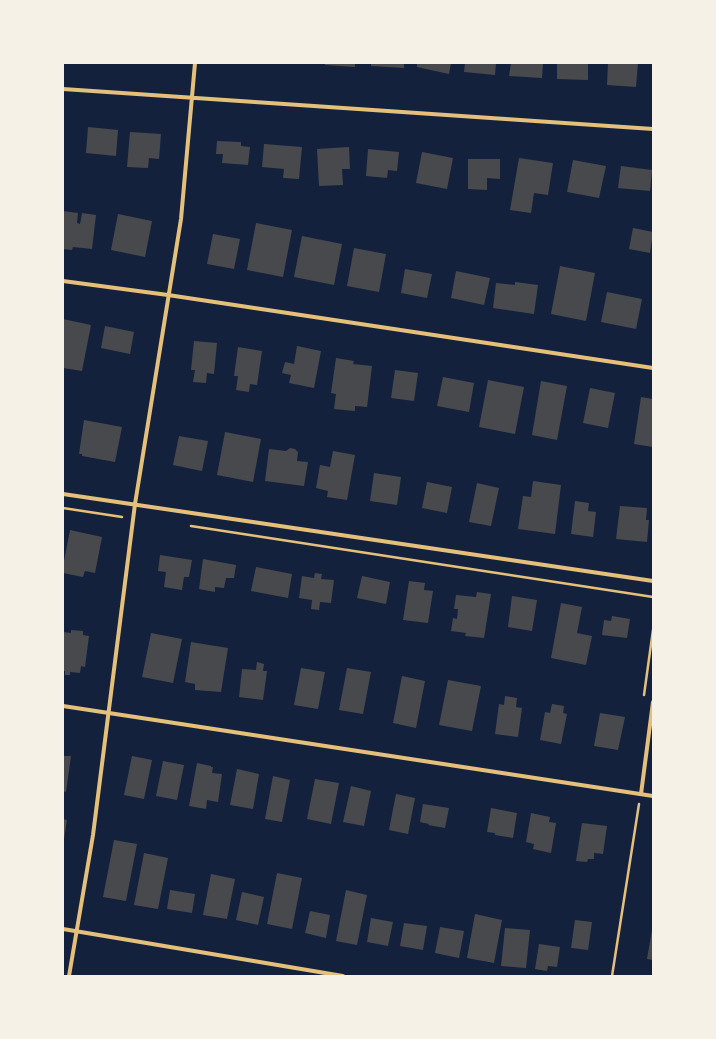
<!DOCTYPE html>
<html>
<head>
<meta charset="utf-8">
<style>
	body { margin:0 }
	#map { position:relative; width:716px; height:1039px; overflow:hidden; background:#14213d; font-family:"Varela Round",sans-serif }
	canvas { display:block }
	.frame { position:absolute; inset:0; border:64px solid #f6f1e7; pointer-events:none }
</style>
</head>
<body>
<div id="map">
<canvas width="716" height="1039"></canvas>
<div class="frame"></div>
</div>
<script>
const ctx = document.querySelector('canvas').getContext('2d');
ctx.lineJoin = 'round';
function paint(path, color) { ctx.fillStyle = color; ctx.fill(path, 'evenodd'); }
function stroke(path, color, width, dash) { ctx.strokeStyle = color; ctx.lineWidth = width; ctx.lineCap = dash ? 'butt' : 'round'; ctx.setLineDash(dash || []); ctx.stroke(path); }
paint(new Path2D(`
	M325 63H355V67L325 65Z
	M371 63H404V68L371 66Z
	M417 63H451L449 74 417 67Z
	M465 63H496L495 75 464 72Z
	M511 63H543L542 78 509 76Z
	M557 63H588V80L557 79Z
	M608 63H638L636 87 607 85Z
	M88 127 118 130 116 156 86 153Z
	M130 132 161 134 159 159 149 158 148 168 127 167Z
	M217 141 241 142V146L250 147 248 165 222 163 223 154H216Z
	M264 144 302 147 299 179 283 178 284 169 262 167Z
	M349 147 350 169H342L343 185 319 186 317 149Z
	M368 149 399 152 397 171 388 170 387 178 366 176Z
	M422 152 453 158 447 189 416 183Z
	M519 158 553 163 548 195 534 193 531 213 510 210Z
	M468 159H500V179L487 178V190L468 189Z
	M573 160 606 166 599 198 567 192Z
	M621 166 652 170 650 191 618 188Z
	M63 211 78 213 77 223 80 224 82 213 96 215 92 249 73 247 72 250 63 249Z
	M118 214 152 221 145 257 111 250Z
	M256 223 292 230 283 277 247 270Z
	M633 228 653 232 650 253 629 249Z
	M213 234 240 239 234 269 207 264Z
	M302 236 342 244 334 285 294 277Z
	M354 248 386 254 379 292 347 286Z
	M560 266 595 273 586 321 551 314Z
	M405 269 432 274 427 298 401 293Z
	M456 271 490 278 484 305 451 298Z
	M515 282 538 285 534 314 493 308 496 283 515 285Z
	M607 292 642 299 636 329 601 322Z
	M63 319 91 325 82 371 63 368Z
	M105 326 134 332 130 354 101 348Z
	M194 341 217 343 214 374 207 373 206 383 193 382 195 370H191Z
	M297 346 321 351 314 388 289 383 291 375 282 373 285 362 294 364Z
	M238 347 262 351 257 385 250 384 249 392 236 390 238 376H234Z
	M336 358 354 361 353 364 372 366 367 407 355 406V411L334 409 336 394 331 393Z
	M395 370 418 373 414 401 391 398Z
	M443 377 474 383 469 412 437 406Z
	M488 380 524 387 515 434 479 427Z
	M541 381 567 386 557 440 532 435Z
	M590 388 615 393 608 428 583 423Z
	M641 397 653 399V447L634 444Z
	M84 420 122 427 115 462 82 456V454H79Z
	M225 432 261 439 253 482 217 475Z
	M179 436 208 441 202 471 173 465Z
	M290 448 295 449 298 452 297 461 308 462 304 486 265 481 269 449 286 451Z
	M333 451 355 455 347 500 327 497 328 491 316 488 320 465 330 467Z
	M374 473 401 477 397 505 370 501Z
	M533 481 561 485 555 534 518 529 523 496 531 497Z
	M427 482 452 487 447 513 422 508Z
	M477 483 499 488 491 526 469 522Z
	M575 501 589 503 588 511 596 512 593 537 571 534Z
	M620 506 647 508 646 520H649L647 542 616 539Z
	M70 530 102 537 95 573 85 571 83 577 63 573V566Z
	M160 555 192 560 189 577H184L182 590 164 587 166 572 158 571Z
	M203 559 236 565 234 578H226L224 588 215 587V592L199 589Z
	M256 567 292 574 288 598 251 591Z
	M315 573 322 574 321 579 334 580 331 603 320 602 319 610 311 609 312 600 299 598 302 576 314 578Z
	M362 576 390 582 386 604 357 598Z
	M409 581 425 583 424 590 433 591 428 623 403 620Z
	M477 592 491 594 484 638 465 636 466 633 451 631 453 618 457 619 458 609H454L456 595 476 597Z
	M512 596 537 600 532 631 508 627Z
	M561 603 582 607 577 633 592 636 586 665 551 658Z
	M612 616 630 619 627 638 602 635 604 620 611 621Z
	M71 630 83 631V635L89 636 85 667 81 666 80 673 70 672V675H65V671H63V632L71 633Z
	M151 633 182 639 173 683 142 677Z
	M191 642 228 648 221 692 195 690V684L185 682Z
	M257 662 264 664 263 671H267L263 700 239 697 242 669 256 670Z
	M301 668 325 672 318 709 294 705Z
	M347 668 371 672 363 714 339 710Z
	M402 676 425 681 416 728 393 723Z
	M448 680 481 686 472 731 439 725Z
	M505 696 517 698 516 707 522 708 518 737 495 734 499 704 504 705Z
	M552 704 564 706 563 713 567 714 561 744 540 740 545 712 550 713Z
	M600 713 625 717 618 750 594 746Z
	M63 756H71L66 792 63 791Z
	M132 756 152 760 144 799 124 795Z
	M163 761 184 765 177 800 156 796Z
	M197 763 211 766V767H213L212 773 222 774 218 802 207 800 206 809 189 806Z
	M237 769 259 774 253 809 230 805Z
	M273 776 290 780 282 822 265 819Z
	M315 779 339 783 331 824 307 819Z
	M351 786 371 791 364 826 343 822Z
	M396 794 415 798 408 834 389 830Z
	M423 804 449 808 445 828 428 825 429 824 420 822Z
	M491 808 517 813 513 838 495 835V833L487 832Z
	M531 813 550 817 549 822 556 823 551 853 533 849 534 844 526 842Z
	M63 819 67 820 64 839H63Z
	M582 823 607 826 603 854 594 853V859H588L587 862 576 861Z
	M114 840 137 844 126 901 103 897Z
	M144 853 168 858 158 909 134 905Z
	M277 873 302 878 292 929 267 924Z
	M211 874 235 879 227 919 203 915Z
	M170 890 195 894 192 913 167 909Z
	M346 890 367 895 357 945 336 941Z
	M242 892 264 897 258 925 236 920Z
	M310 911 330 915 326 938 305 933Z
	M475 914 502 920 494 963 467 958Z
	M371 918 393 922 388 946 367 942Z
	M575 920 592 922 588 950 571 948Z
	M404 923 427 926 423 950 400 946Z
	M440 927 464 931 459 958 435 953Z
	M505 928 530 930 526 968 501 966Z
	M652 930H653V960L647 959Z
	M539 944 560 947 557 967 548 966 547 971 535 969Z`), '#48494c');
stroke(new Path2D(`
	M63 508 122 517
	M191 526 653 597
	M644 695 653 630
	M612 976 639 804`), '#e5c07b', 2.5);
stroke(new Path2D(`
	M63 89 653 129
	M63 281 168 295 653 368
	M63 494 653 581
	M63 706 653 796
	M641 794 653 702
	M63 929 343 976
	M69 976 93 835 135 504 181 219 195 63`), '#e5c07b', 4);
</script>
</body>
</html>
